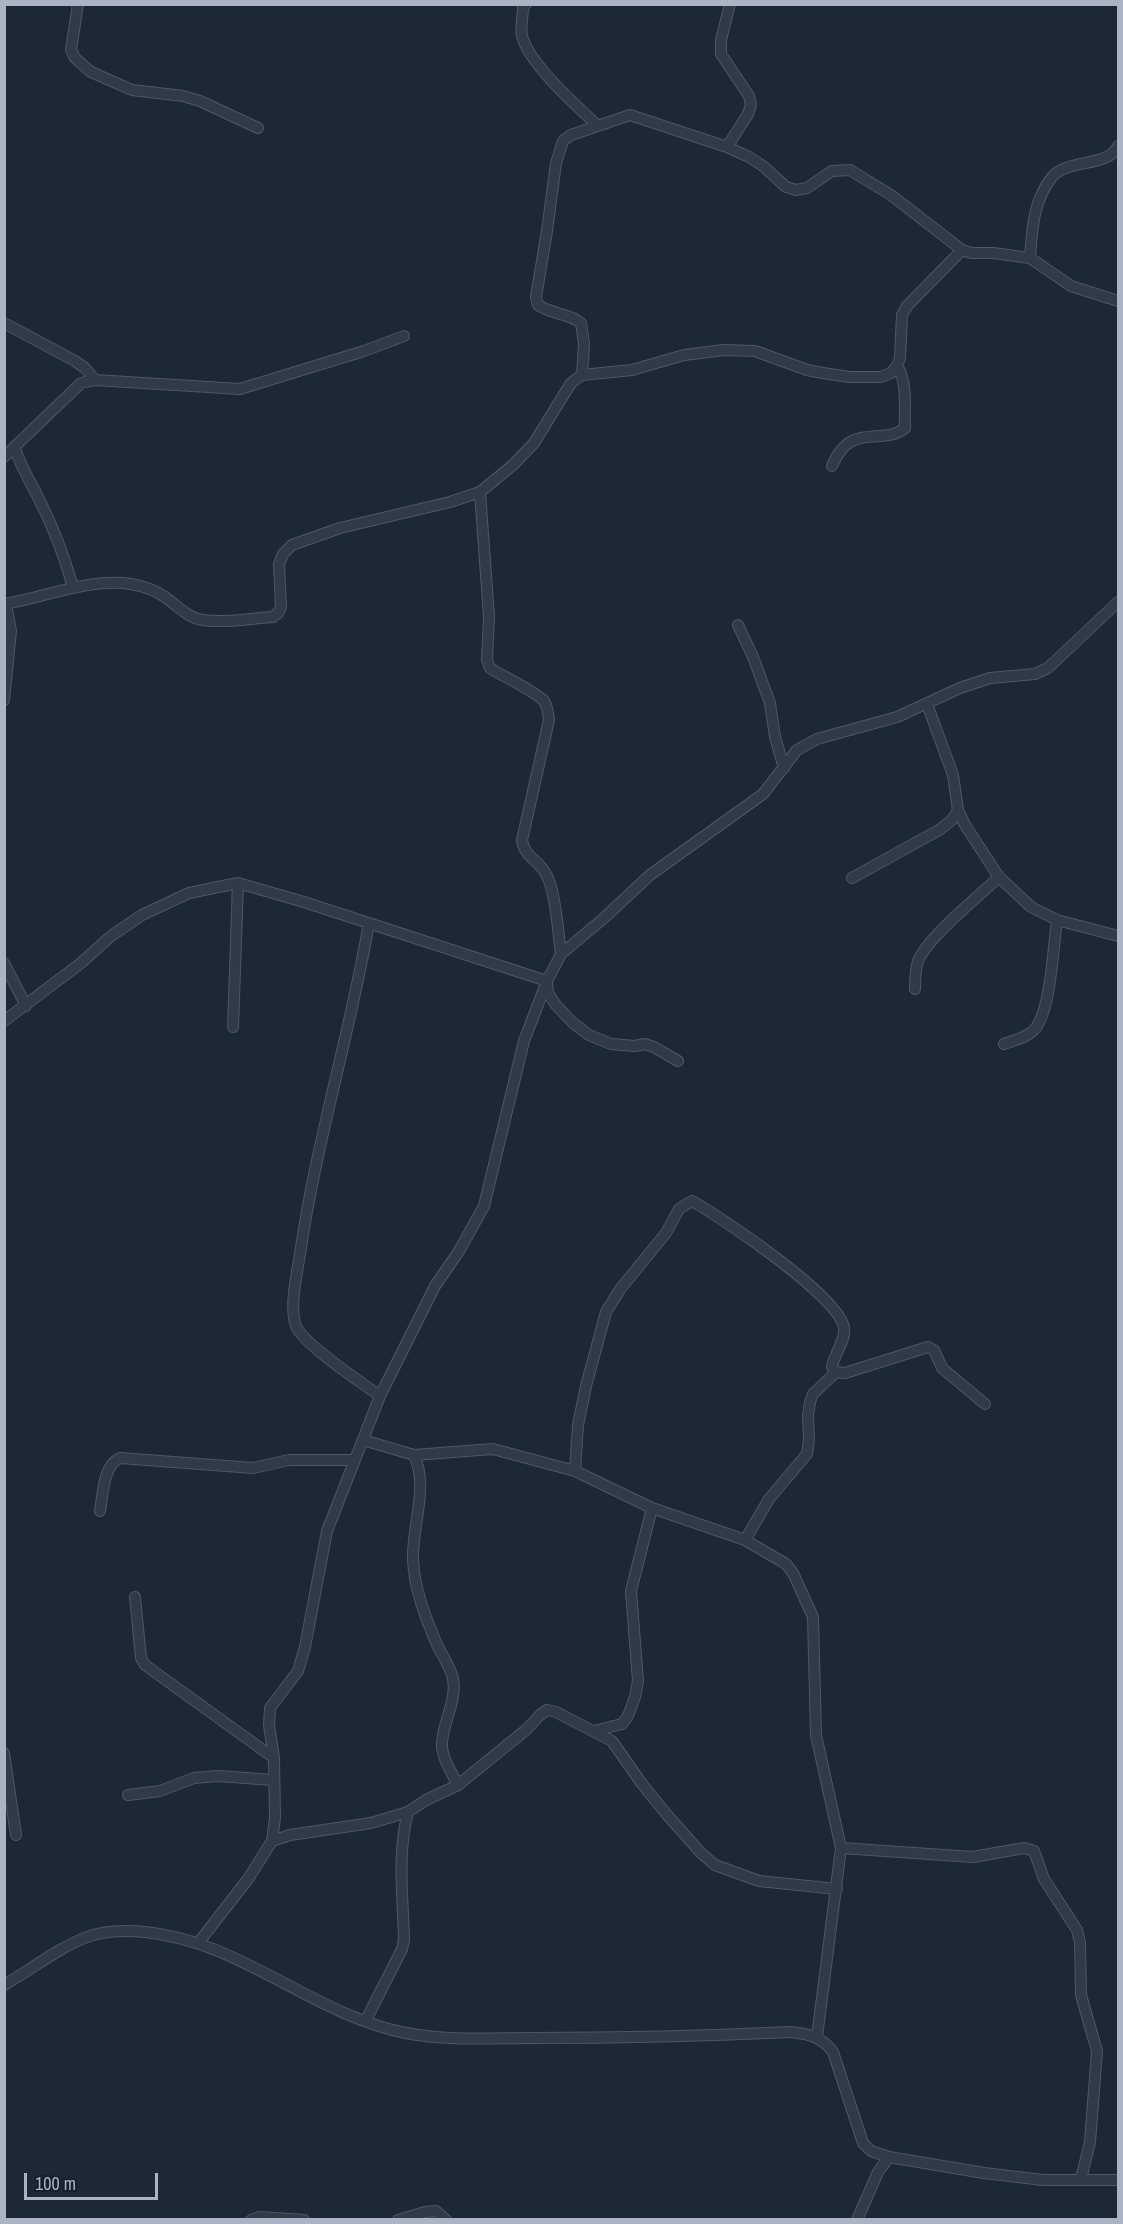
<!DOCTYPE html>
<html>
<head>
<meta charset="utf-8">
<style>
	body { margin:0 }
	#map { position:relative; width:1123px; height:2224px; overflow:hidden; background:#1d2836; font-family:"Archivo Narrow",sans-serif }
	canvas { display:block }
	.frame { position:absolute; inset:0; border:6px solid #aab4c4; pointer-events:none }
	.scale { position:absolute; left:24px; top:2173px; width:134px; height:27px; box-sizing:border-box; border:3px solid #aab4c4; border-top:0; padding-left:8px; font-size:18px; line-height:21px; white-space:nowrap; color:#aab4c4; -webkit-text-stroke:4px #161f2b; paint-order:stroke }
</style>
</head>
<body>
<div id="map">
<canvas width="1123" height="2224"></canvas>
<div class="frame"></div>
<div class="scale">100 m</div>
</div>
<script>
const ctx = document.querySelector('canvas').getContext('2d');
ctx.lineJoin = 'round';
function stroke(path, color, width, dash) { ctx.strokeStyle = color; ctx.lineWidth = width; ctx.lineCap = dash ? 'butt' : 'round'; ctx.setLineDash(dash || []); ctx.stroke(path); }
const minor = new Path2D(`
	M78 4 71 50 75 58 91 72 132 90 183 96 200 101 258 128
	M526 4 523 8C523 16 520 28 522 36 529 64 576 105 597 125
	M727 147 748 114 751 105 749 96 721 54V40L730 4
	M1030 258C1032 230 1033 201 1052 177 1068 158 1108 168 1118 146
	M4 323 75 361 85 368 95 380
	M582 375 584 344 581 323C568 313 551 314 538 305L536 297 547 231 556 163 563 141 571 135 630 115 727 147 749 157 763 166 786 187 796 190 807 188 832 171 850 170 891 195 962 250 972 253H993L1030 258 1071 286 1118 301
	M15 449C21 466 29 480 37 495 52 524 64 555 73 587
	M4 457 81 383 95 380 240 389 364 351 404 336
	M832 466C851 420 882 447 905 428 904 409 908 382 897 366
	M480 492 489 617 487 660 490 668C504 677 533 690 544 701 548 706 548 714 549 720L522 840C524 857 539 860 546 874 556 892 558 933 561 954
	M4 604C46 597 88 578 131 584 143 586 155 590 165 597 175 604 184 614 195 618 214 625 252 618 273 617L278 613 281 607 279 564 283 554 292 545 340 528 450 502 480 492 513 465 534 443 571 383 582 375 632 370 684 355 724 350 755 351 807 370 823 373 849 377H881L891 373 897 366 900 358 902 315 907 306 962 250
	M738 625 753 657 770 703 775 737 784 768
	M4 700 11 631 6 604
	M927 704 953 775 958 810 965 825 999 877 1031 907 1057 920 1118 936
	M852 878 939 830 952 820 958 810
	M369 923C350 1034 316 1142 300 1254 297 1274 289 1307 296 1326 303 1344 362 1383 380 1396
	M4 963 26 1006
	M915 989C915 979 915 971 918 961 928 937 979 896 999 877
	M4 1021 81 963 111 936 142 915 189 893 238 883 304 902 547 981 548 993 556 1005 573 1023 589 1035 611 1044 635 1046 645 1044 654 1047 678 1061
	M233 1027 238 883
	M1004 1044C1015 1040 1026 1038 1034 1030 1051 1012 1053 947 1057 920
	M363 1440 414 1455 493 1449 575 1471 652 1508 745 1540 786 1564 793 1573 813 1617 816 1735 841 1848 817 2037
	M414 1455C429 1487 412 1525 413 1559 414 1589 426 1619 438 1647 443 1656 449 1666 452 1675 459 1697 443 1721 442 1743 441 1757 452 1773 458 1785
	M575 1471 578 1425 586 1386 606 1312 621 1288 666 1233 679 1209 692 1201C721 1217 840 1297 844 1328 846 1340 834 1354 832 1367L836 1372 845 1373 928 1347 934 1350 942 1368 985 1404
	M100 1511C103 1495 103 1465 120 1458L253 1468 289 1460H354
	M745 1540 769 1499 807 1454 809 1439 808 1415 810 1402 813 1394 836 1372
	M135 1597 141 1658 145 1665 274 1758
	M594 1731 622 1724 628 1716 635 1697 638 1681 631 1591 652 1508
	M4 1753 16 1835
	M128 1795 160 1791 194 1778 218 1776 273 1780
	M272 1841 290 1835 371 1823 408 1812 426 1800 458 1785 527 1729 540 1715 547 1710 556 1712 612 1741 642 1784 668 1816 701 1853 715 1865 759 1881 837 1889
	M841 1848 973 1857 1024 1848 1034 1851 1044 1879 1077 1930 1080 1942 1081 1995 1097 2051 1090 2142 1081 2179
	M199 1942 248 1879 272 1841 275 1818 274 1758 269 1725 270 1708 298 1671 305 1647 327 1531 380 1396 435 1286 459 1251 484 1206 524 1041 547 981 561 954 604 918 650 875 763 794 797 750 817 739 897 717 960 688 990 678 1035 674 1048 668 1118 602
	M4 1985C32 1969 58 1948 87 1937 106 1930 126 1930 145 1932 241 1941 313 2015 406 2033 447 2041 491 2038 533 2038 619 2038 705 2036 791 2032 809 2034 822 2037 833 2052L863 2143 871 2151 889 2157 984 2173 1043 2180H1118
	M366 2020 402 1949 404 1940C403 1897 397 1854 408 1812
	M251 2220 259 2217 304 2220
	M398 2220 425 2212 436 2211 446 2220
	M857 2220 878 2172 889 2157`);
stroke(minor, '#4e5765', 12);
stroke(minor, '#313a47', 10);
</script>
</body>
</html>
